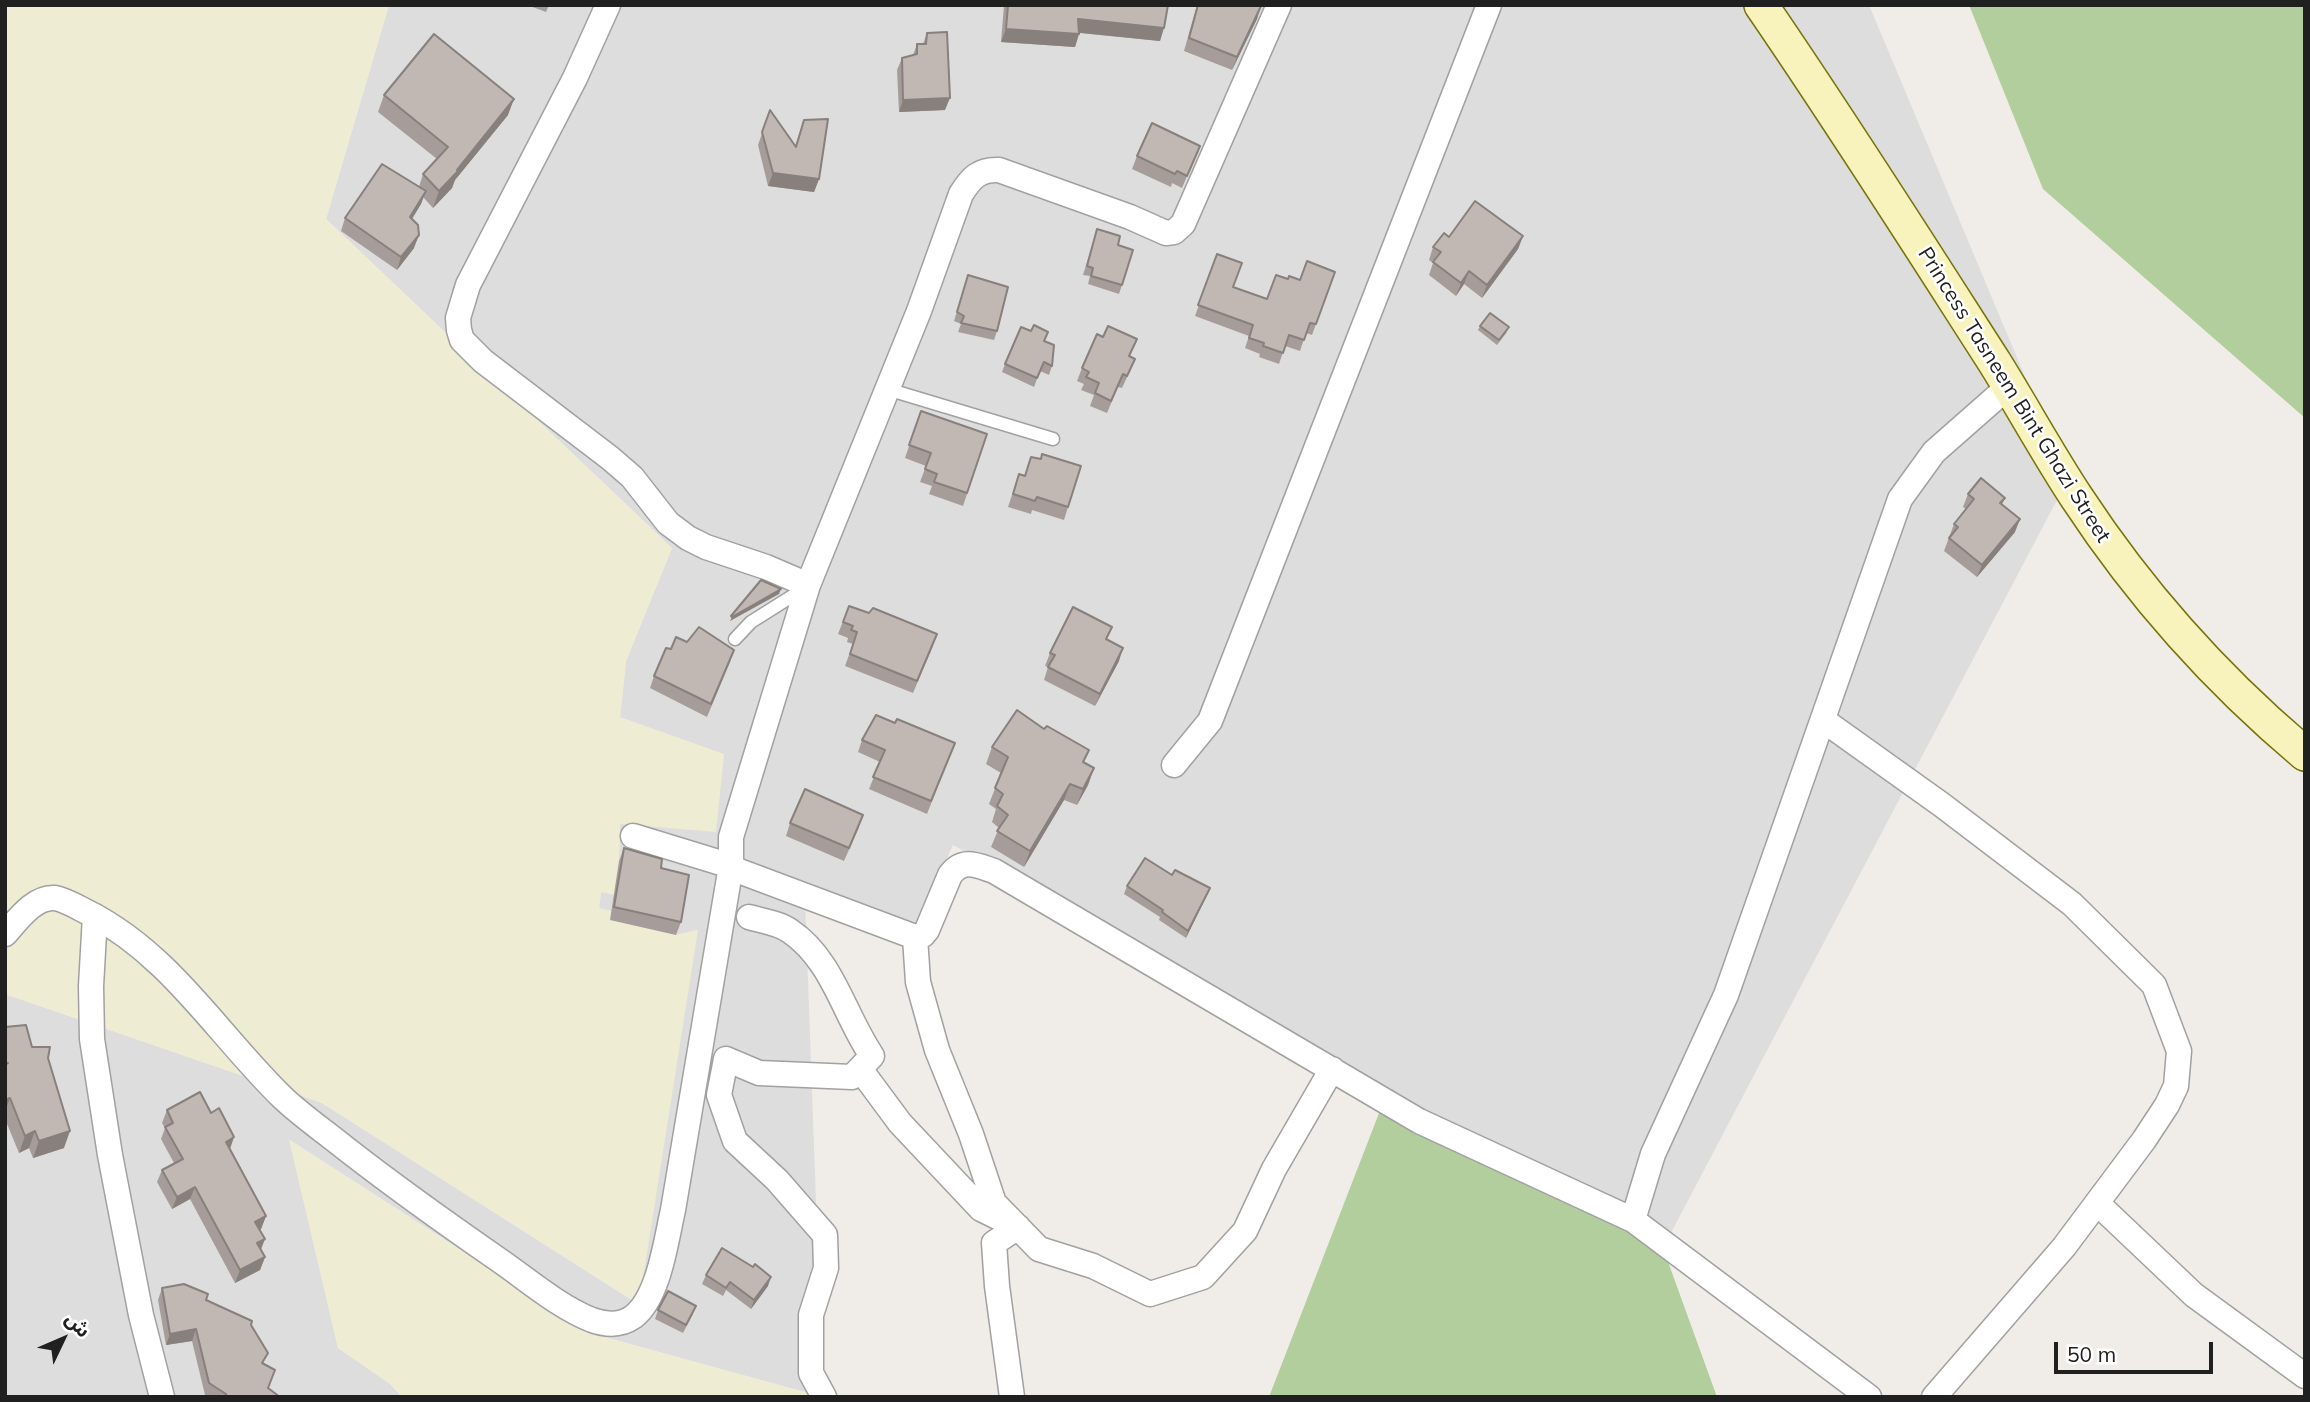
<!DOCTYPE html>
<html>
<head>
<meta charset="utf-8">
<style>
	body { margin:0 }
	#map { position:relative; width:2310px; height:1402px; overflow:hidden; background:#f0ece7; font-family:Mulish,"Noto Sans Arabic",sans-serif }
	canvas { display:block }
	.frame { position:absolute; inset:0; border:7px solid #202020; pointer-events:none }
	.north { position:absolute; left:28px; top:1304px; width:70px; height:70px; -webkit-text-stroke:5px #fff; paint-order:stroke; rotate:46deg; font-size:19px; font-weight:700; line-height:28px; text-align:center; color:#202020 }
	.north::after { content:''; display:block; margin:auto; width:24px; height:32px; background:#202020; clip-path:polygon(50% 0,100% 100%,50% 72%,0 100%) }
	.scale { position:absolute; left:2054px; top:1342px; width:159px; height:32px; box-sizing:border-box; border:4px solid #202020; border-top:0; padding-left:9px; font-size:21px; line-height:24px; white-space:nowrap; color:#202020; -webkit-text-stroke:5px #fff; paint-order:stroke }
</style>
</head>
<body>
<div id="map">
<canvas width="2310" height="1402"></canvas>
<div class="frame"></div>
<div class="north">ش</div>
<div class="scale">50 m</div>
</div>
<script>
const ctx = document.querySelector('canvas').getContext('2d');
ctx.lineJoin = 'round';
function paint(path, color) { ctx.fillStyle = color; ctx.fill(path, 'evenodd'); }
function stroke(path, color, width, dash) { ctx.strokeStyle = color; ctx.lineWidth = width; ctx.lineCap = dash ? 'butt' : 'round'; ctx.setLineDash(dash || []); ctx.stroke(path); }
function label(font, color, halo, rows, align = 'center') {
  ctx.font = font + ' Mulish,sans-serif'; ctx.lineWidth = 5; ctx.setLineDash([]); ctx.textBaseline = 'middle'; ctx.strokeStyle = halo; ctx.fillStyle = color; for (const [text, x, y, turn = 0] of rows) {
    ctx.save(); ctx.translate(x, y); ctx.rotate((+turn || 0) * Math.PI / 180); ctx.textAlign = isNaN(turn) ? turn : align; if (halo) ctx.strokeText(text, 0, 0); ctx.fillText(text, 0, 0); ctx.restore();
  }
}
paint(new Path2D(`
	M389 5H1869L2068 479 1663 1248 953 845 911 937 805 897 823 1397 590 1333 290 1140 338 1348 390 1384 402 1397H5V994L322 1103 638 1304 697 930 676 935 610 920 599 908 601 892 614 894 619 861 620 717 626 661 672 548 326 219Z`), '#dedddd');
paint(new Path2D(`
	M5 5H389L326 219 672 548 626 661 620 717 724 754 716 832 620 824 619 861 614 895 601 892 599 908 612 911 610 920 676 935 698 930 639 1304 322 1103 5 994Z
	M289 1140 590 1333 821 1397H402L390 1383 338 1348Z`), '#eeecd3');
paint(new Path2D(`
	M1969 5H2305V418L2043 189Z
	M1388 1090 1663 1248 1717 1397H1269Z`), '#b2ce9c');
const service = new Path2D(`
	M887 389 1053 439
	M735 639 751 622 805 588`);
const minor = new Path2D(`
	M608 5 575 78 468 285 458 318 459 330 462 340 483 361 610 458 632 477 668 523 688 538 706 547 766 567 808 585
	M1823 720 1942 805 2072 904 2154 985 2179 1051 2176 1086 2167 1105 2144 1140 2064 1247 1934 1397
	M1174 765 1210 721 1489 5
	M633 836 731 866V837L808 585 919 311 961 194C971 178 979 169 999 170L1130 217 1166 233 1174 232 1183 224 1279 5
	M95 916 91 986 92 1039 110 1155 141 1315 162 1397
	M749 917C762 921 779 923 790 931 833 960 844 1015 872 1056L852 1077 759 1073 726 1059 719 1095 735 1141 777 1180 825 1235 826 1268 811 1315V1373L824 1397
	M5 934C17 921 34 896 55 898 66 900 79 908 89 913 171 955 218 1035 283 1098 302 1116 324 1131 345 1148 395 1187 447 1224 499 1260 528 1280 559 1307 592 1320 606 1325 620 1326 633 1317 659 1298 666 1240 673 1210L731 866 739 871 915 937 923 935 927 930 950 875C963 858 976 865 994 871L1419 1121 1633 1220 1653 1154 1726 995 1900 499 1934 452 2009 386
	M915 937 918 982 937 1050 971 1134 994 1203 1039 1249 1093 1266 1150 1294 1203 1277 1245 1231 1274 1169 1332 1069
	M860 1069 900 1123 981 1209 1018 1227 994 1243 997 1286 1012 1397
	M2097 1203 2194 1295 2305 1376
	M1633 1220 1869 1397`);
const secondary = new Path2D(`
	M1761 5C1842 123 1918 243 1995 363 2023 408 2048 454 2077 498 2140 594 2217 680 2305 754`);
stroke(service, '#a1a1a1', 15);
stroke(minor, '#a1a1a1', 27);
stroke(secondary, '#767307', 36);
stroke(service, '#fff', 12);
stroke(minor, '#fff', 24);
stroke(secondary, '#f8f3bc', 33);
paint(new Path2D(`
	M527 5H549L546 12Z
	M1004 5H1168L1160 41 1079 33 1075 47 1001 42Z
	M1197 5H1260L1257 19 1232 70 1184 51Z
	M927 33 945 110 899 112 897 70 902 58 913 55 917 44H923Z
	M384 95 508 115 455 180 452 188 433 208 423 197 421 204 412 219 414 248 397 270 341 231 345 218 419 187 423 174 437 159 378 112Z
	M770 110 795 146 804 120 819 179 814 192 768 186 758 145Z
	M1200 146 1182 188 1172 183 1171 187 1132 169 1137 156Z
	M1097 229 1118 245 1122 285 1119 294 1088 284 1090 276 1083 275Z
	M1523 236 1518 249 1482 298 1464 284 1456 296 1429 275 1433 263 1429 260 1433 247 1449 237Z
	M1217 254 1233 287 1267 299 1288 279 1300 280 1335 272 1312 335 1306 333 1300 351 1285 346 1279 364 1259 357 1260 354 1245 348 1249 336 1195 316Z
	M968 275 997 331 994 340 958 332 961 324 954 321Z
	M1480 326 1507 332 1497 345 1478 330Z
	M1045 341 1052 366 1049 375 1040 371 1034 387 1002 372 1005 364Z
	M1130 357V371L1122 388 1118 387 1107 413 1090 406 1094 395 1081 390 1084 384 1077 381 1082 368Z
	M921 411 987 434 963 506 929 494 932 486 920 482 926 466 905 458Z
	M1031 457 1068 507 1064 520 1032 510 1031 514 1008 507 1019 474 1025 475Z
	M1968 494 2005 498 2002 505 2015 532 1977 577 1944 551 1954 524 1966 509 1963 507Z
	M849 606 933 646 913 693 845 666 853 644 847 642 848 638 838 634Z
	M1108 640 1119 661 1095 706 1044 680 1048 667 1045 666 1050 653Z
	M687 642 730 662 707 717 650 688 654 676 671 649Z
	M895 723 955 743 927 814 869 789 880 762 858 752 862 740Z
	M992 747 1085 763 1094 768 1088 785 1077 805 1064 800 1024 867 991 847 999 828 992 822 996 809 989 804 1001 773 986 764Z
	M790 823 859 827 844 861 786 836Z
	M624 848 661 868 681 922 676 935 610 920 619 861Z
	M1172 875 1210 888 1186 938 1159 920 1160 917 1124 894 1127 886Z
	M5 1027 48 1058 64 1148 33 1158 29 1148 19 1153 5 1119Z
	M167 1110 230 1149 266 1216 261 1229 259 1230 261 1249 265 1257 260 1270 235 1283 190 1199 172 1209 157 1182 162 1170 174 1163 161 1139 165 1128 162 1123Z
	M706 1275 768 1286 751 1309 726 1290 723 1296 702 1284Z
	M162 1288 206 1300 251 1325 264 1364 268 1389 280 1397H207L205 1395 192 1341 166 1345 158 1300Z
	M658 1310 693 1314 683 1333 655 1319Z`), '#a69d9a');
paint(new Path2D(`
	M1261 6 1257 19 1232 70 1237 57Z
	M1078 19 1164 28 1160 41 1073 32Z
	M1006 29 1079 34 1075 47 1001 42Z
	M950 98 945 110 899 112 903 100Z
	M514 99 508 115 455 180 452 188 433 208 439 191Z
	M773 173 819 179 814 192 768 186Z
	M426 191 421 204 405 230 410 217Z
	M419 235 414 248 397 270 401 257Z
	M1523 236 1518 249 1482 298 1487 285Z
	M1469 271 1464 284 1456 296 1461 283Z
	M2020 519 2015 532 1977 577 1982 565Z
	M781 589 779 594 730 621 732 617Z
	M1123 648 1119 661 1095 706 1100 694Z
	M1094 768 1088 785 1077 805 1083 789Z
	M1070 784 1064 800 1024 867 1030 851Z
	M1210 888 1207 895 1186 938 1188 931Z
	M10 1098 5 1111V1100Z
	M35 1131 29 1148 19 1153 25 1136Z
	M70 1131 64 1148 33 1158 39 1141Z
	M234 1137 230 1149 226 1142Z
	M195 1187 190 1199 172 1209 177 1197Z
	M266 1216 261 1229 251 1235 255 1222Z
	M265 1239 260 1252 257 1243Z
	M265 1257 260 1270 235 1283 240 1270Z
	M771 1277 768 1286 751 1309 754 1300Z
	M196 1329 192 1341 166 1345 170 1334Z`), '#87807d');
const building = new Path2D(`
	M1008 5H1168L1164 28 1078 19 1079 34 1006 29Z
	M1198 5 1261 6 1237 57 1189 38Z
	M947 32 950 98 903 100 902 58 917 54V44H926L927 33Z
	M434 34 514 99 457 170 458 171 439 191 423 174 448 147 384 95Z
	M770 110 796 147 804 120 828 119 819 179 773 173 762 132Z
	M1152 123 1200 146 1187 176 1177 171 1175 174 1137 156Z
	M382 164 426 191 410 217 418 225 419 235 401 257 345 218Z
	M1475 201 1523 236 1487 285 1469 271 1461 283 1433 262 1441 252 1433 247 1444 233 1449 237Z
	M1097 229 1120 236 1118 245 1133 250 1122 285 1091 276 1093 268 1087 266Z
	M1217 254 1242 263 1233 287 1267 299 1276 275 1288 279 1289 276 1300 280 1307 261 1335 272 1316 324 1310 323 1304 340 1289 335 1283 353 1263 346 1264 343 1249 338 1253 325 1198 305Z
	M968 275 1008 287 997 331 961 323 964 316 957 312Z
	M1490 313 1509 327 1499 340 1480 326Z
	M1034 325 1048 332 1044 341 1054 345 1052 366 1044 362 1037 378 1005 364 1021 327 1031 331Z
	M1108 326 1137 339 1129 356 1135 359 1127 376 1123 374 1111 401 1095 393 1099 383 1086 377 1089 372 1082 368 1097 334 1103 337Z
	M921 411 987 434 967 493 934 482 937 474 925 469 931 453 909 445Z
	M1042 454 1081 466 1068 507 1037 497 1035 501 1013 494 1019 474 1025 476 1031 457 1041 459Z
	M1981 478 2005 498 2000 503 2020 519 1982 565 1949 538 1958 527 1954 524 1974 499 1968 494Z
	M761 580 781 589 732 617 731 616Z
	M849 606 869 613 873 608 937 634 917 681 850 654 857 632 851 630 853 626 843 622Z
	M1073 607 1112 627 1106 639 1123 648 1100 694 1048 667 1055 655 1050 653Z
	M699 627 734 650 711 704 654 676 666 648 671 649 676 637 687 642Z
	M1017 710 1044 729 1047 726 1089 750 1083 762 1094 768 1083 789 1070 784 1030 851 997 831 1008 815 997 806 1003 794 995 788 1008 757 992 747Z
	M876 715 895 723 897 719 955 743 931 801 873 777 885 750 862 740Z
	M805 789 863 815 849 848 790 823Z
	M624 848 662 859 661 868 689 875 681 922 614 907Z
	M1145 858 1172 875 1175 870 1210 888 1188 931 1162 912 1163 910 1127 886Z
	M26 1025 32 1047H50L48 1058 70 1131 39 1141 35 1131 25 1136 10 1098 5 1100V1065L8 1063H5V1027Z
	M200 1092 211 1113 219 1108 234 1137 226 1142 266 1216 255 1222 265 1239 257 1243 265 1257 240 1270 195 1187 177 1197 162 1170 183 1159 165 1127 173 1123 167 1110Z
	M722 1248 753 1267 755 1264 771 1277 754 1300 730 1282 726 1288 706 1275Z
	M184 1284 208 1294 206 1300 252 1321 251 1325 268 1353 262 1363 275 1370 268 1388 280 1397H226V1394L209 1383 196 1329 170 1334 162 1288Z
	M668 1291 696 1306 686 1325 658 1310Z`);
paint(building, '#c1b7b3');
stroke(building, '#87807d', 2);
label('21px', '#202020', '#fff', [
	["Princess Tasneem Bint Ghazi Street",2014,395,58]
]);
</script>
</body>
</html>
